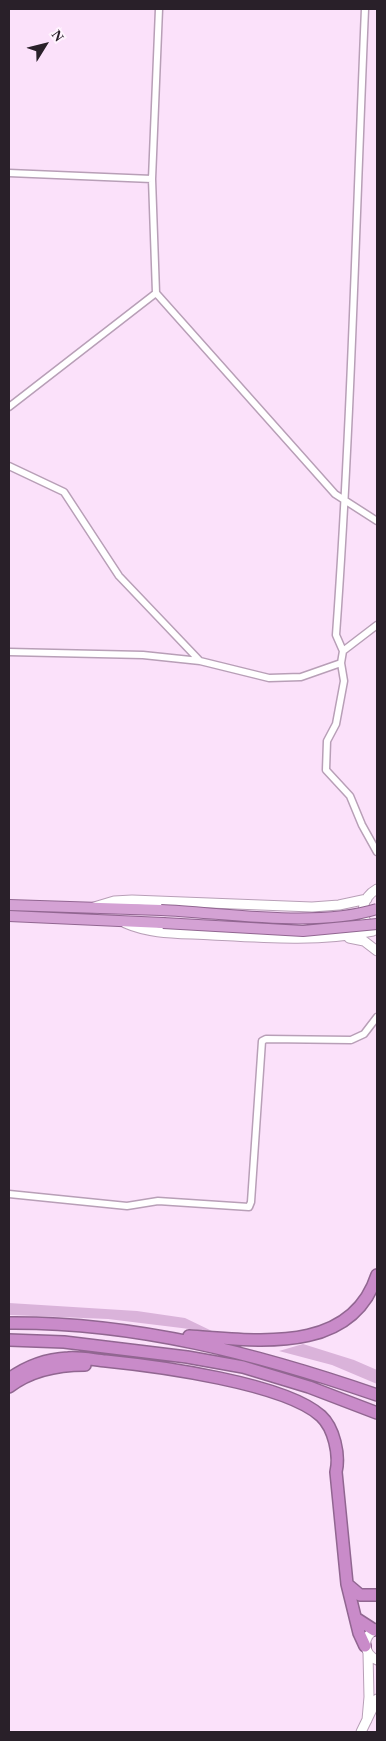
<!DOCTYPE html>
<html>
<head>
<meta charset="utf-8">
<style>
	body { margin:0 }
	#map { position:relative; width:386px; height:1741px; overflow:hidden; background:#fbe1fa; font-family:"Times New Roman",serif }
	canvas { display:block }
	.frame { position:absolute; inset:0; border:10px solid #292029; pointer-events:none }
	.north { position:absolute; left:20px; top:20px; width:50px; height:50px; -webkit-text-stroke:4px #fff4fe; paint-order:stroke; rotate:54deg; font-size:14px; font-weight:700; line-height:20px; text-align:center; color:#292029 }
	.north::after { content:''; display:block; margin:auto; width:18px; height:22px; background:#292029; clip-path:polygon(50% 0,100% 100%,50% 72%,0 100%) }
</style>
</head>
<body>
<div id="map">
<canvas width="386" height="1741"></canvas>
<div class="frame"></div>
<div class="north">N</div>
</div>
<script>
const ctx = document.querySelector('canvas').getContext('2d');
ctx.lineJoin = 'round';
function paint(path, color) { ctx.fillStyle = color; ctx.fill(path, 'evenodd'); }
function stroke(path, color, width, dash) { ctx.strokeStyle = color; ctx.lineWidth = width; ctx.lineCap = dash ? 'butt' : 'round'; ctx.setLineDash(dash || []); ctx.stroke(path); }
paint(new Path2D(`
	M9 1303 137 1311 185 1318 214 1332 108 1319 9 1315Z
	M303 1344 354 1360 377 1370V1384L332 1365 279 1351Z`), '#dab3da');
const minor = new Path2D(`
	M159 9 152 179 156 293 335 494 377 521
	M365 9C356 218 351 427 336 635L343 651 341 663 344 681 336 724 327 741 326 770 350 796 362 825 377 852
	M9 173 152 179
	M9 407 156 293
	M9 466 64 492 119 576 200 661
	M343 651 377 625
	M9 652 143 655 200 661 269 678 301 677 341 663
	M9 1194 127 1206 158 1201 249 1207 251 1202 262 1041 266 1039 351 1040 364 1034 377 1017`);
const secondary = new Path2D(`
	M94 907 114 901 132 900 312 907 339 905 367 899
	M125 923C152 935 182 933 212 935 266 938 319 942 373 931
	M371 929C359 916 361 898 377 889
	M349 938 364 941 377 951
	M377 1629C362 1635 362 1653 377 1660
	M367 1720 369 1697 368 1653
	M361 1732 377 1699`);
const trunk = new Path2D(`
	M9 905 161 910
	M9 916 163 923`);
const motorway = new Path2D(`
	M9 1323C136 1322 258 1354 377 1395
	M189 1336C255 1340 351 1356 377 1275
	M9 1340 64 1342 187 1357 243 1367 309 1387 377 1413
	M9 1379C27 1366 46 1359 68 1358 81 1357 94 1360 106 1361 156 1366 285 1383 321 1416 334 1428 340 1455 336 1472L347 1584 359 1633 365 1646
	M9 1387C31 1370 57 1365 85 1365
	M347 1584 360 1595H377
	M357 1619 374 1630`);
stroke(minor, '#b89fb7', 9);
stroke(secondary, '#b89fb7', 11);
stroke(trunk, '#916691', 12);
stroke(motorway, '#916691', 14);
stroke(minor, '#fff', 6);
stroke(secondary, '#fff', 9);
stroke(trunk, '#d4a2d4', 10);
stroke(motorway, '#c98bc9', 11);
const trunkBridge = new Path2D(`
	M161 910C227 913 315 928 377 909
	M163 923 303 931 377 924`);
stroke(trunkBridge, '#916691', 12, []);
stroke(trunkBridge, '#d4a2d4', 10);
</script>
</body>
</html>
